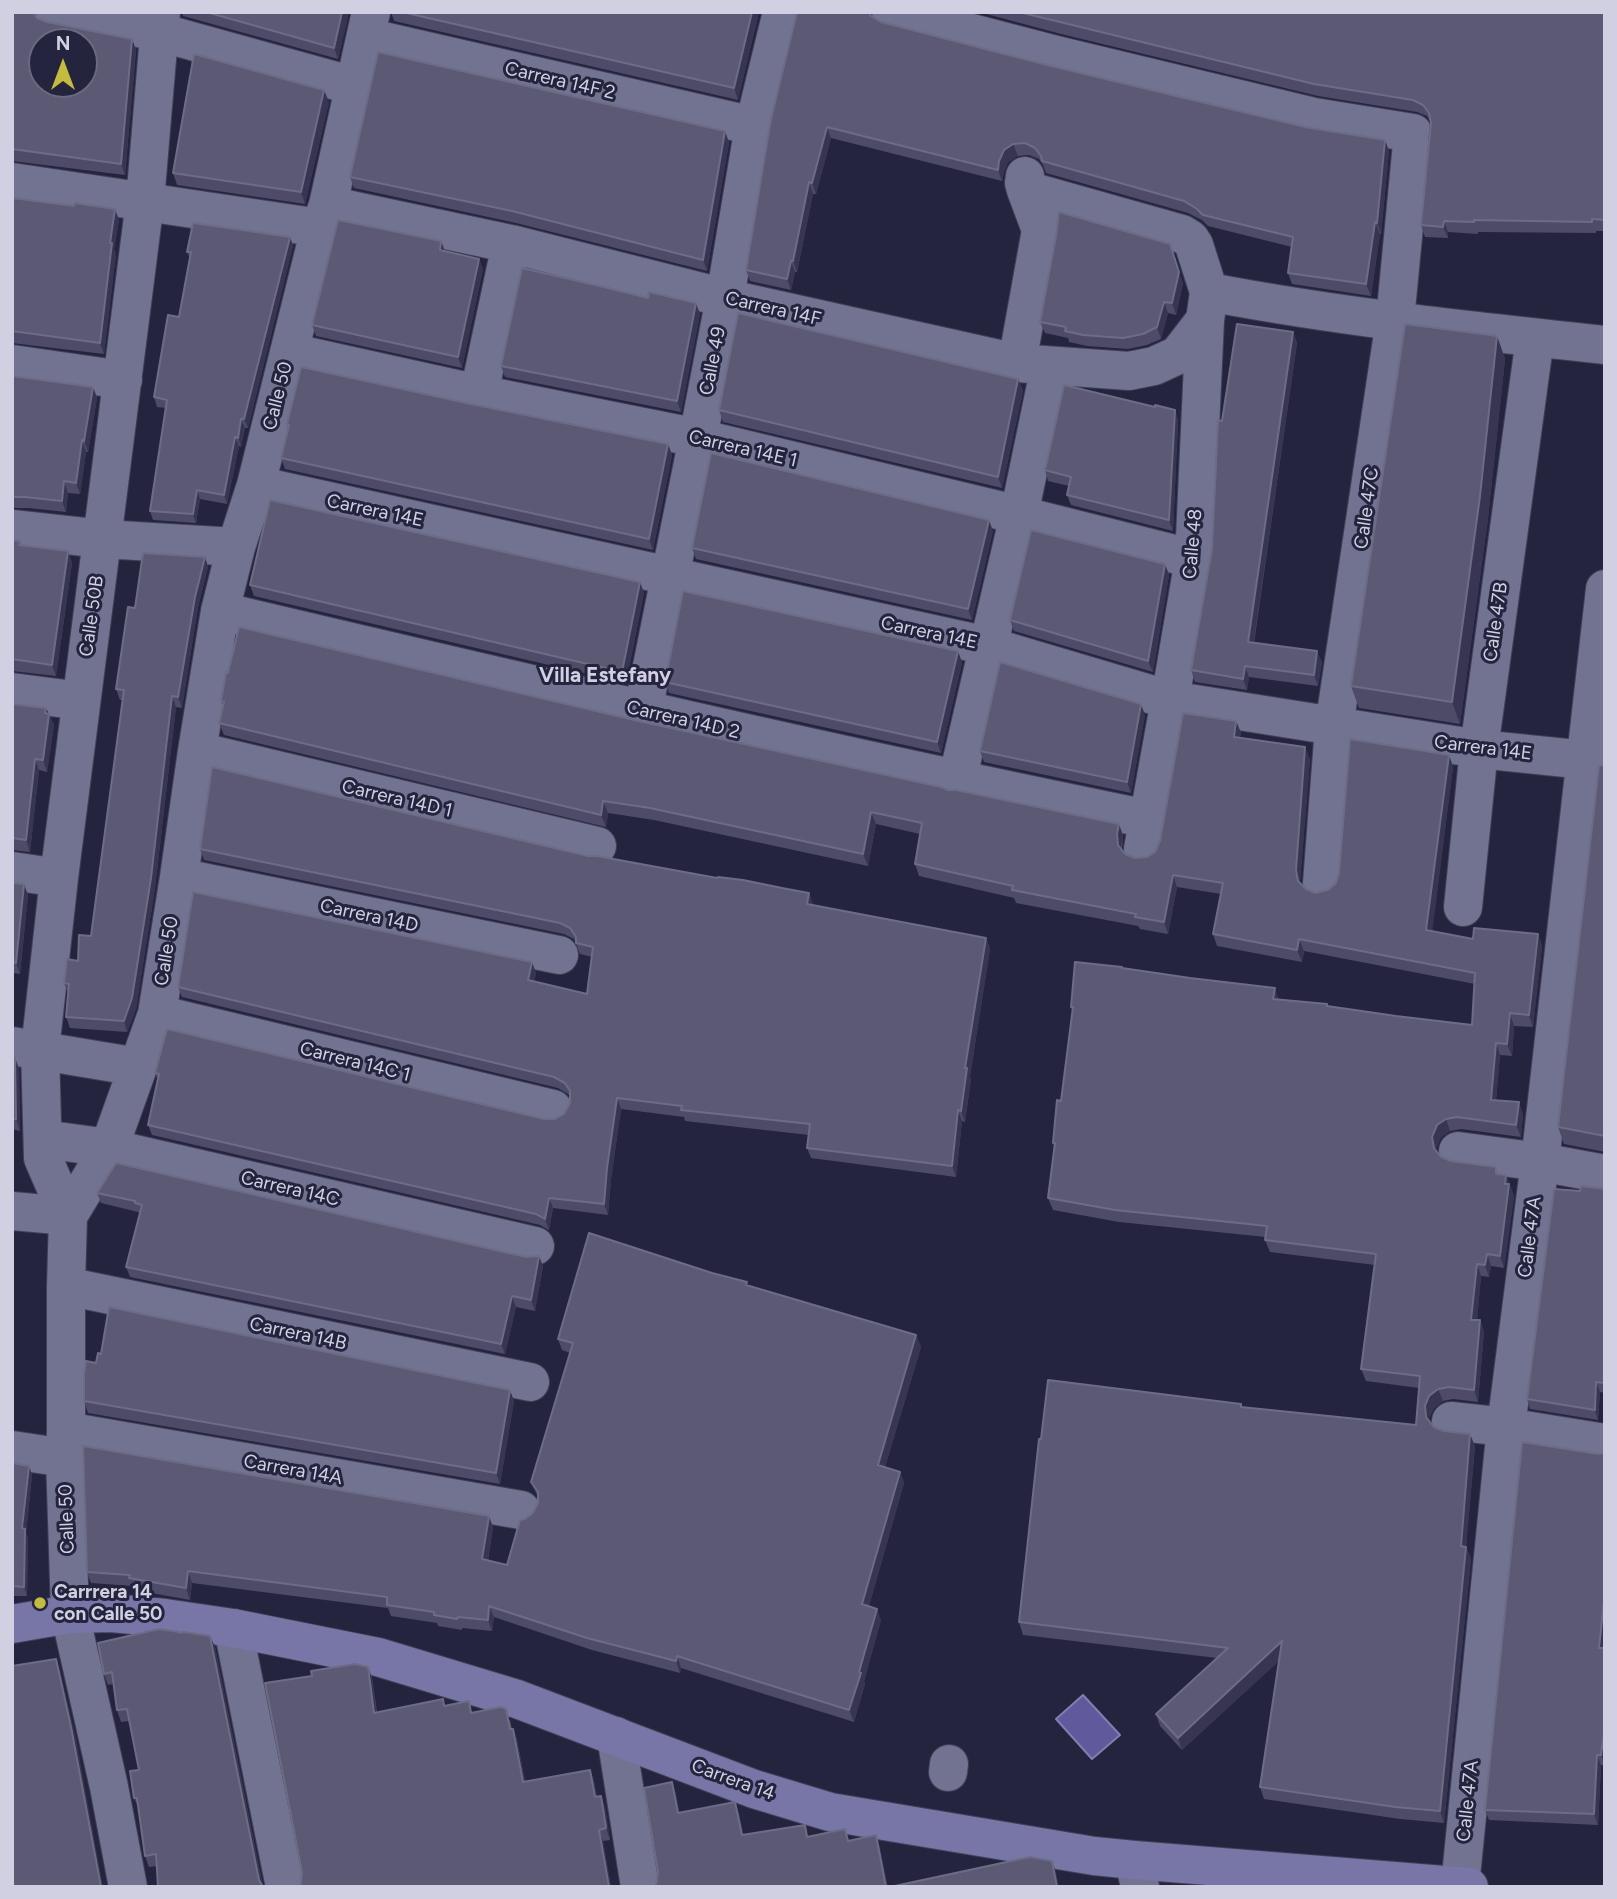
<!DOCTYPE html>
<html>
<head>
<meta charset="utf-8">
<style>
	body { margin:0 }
	#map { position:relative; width:1617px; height:1899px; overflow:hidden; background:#25243e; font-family:Figtree,sans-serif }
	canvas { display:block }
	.frame { position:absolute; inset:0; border:14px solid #d0d0e2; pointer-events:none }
	.north { position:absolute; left:28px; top:28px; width:70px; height:70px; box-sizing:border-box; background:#25243e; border:2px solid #696980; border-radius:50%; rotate:0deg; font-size:19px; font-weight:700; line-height:28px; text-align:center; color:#d0d0e2 }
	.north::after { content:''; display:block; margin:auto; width:24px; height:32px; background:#c4bc3e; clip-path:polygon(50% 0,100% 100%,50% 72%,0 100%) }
</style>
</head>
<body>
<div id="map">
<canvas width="1617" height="1899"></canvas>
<div class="frame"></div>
<div class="north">N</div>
</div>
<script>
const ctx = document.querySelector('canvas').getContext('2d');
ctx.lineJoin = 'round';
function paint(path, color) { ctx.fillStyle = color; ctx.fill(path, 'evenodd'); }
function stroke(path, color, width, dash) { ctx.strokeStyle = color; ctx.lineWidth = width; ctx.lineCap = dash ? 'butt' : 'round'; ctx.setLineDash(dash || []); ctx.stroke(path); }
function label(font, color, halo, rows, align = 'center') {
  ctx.font = font + ' Figtree,sans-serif'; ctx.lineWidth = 6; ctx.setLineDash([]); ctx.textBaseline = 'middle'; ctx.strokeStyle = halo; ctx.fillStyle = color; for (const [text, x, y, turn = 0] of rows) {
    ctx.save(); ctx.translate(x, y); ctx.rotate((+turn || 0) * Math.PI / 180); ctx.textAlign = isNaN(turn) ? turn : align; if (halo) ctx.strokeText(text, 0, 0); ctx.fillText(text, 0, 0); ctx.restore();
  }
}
const water = new Path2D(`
	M1083 1695 1120 1735 1092 1759 1056 1719Z`);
paint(water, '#605a9d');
stroke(water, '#827db2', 2);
const minor = new Path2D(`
	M55 12 159 32 354 86
	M891 12 1056 55 1314 117 1413 133 1395 320 1334 727 1322 883
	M366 37 754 126
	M1025 176 1024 183 1026 190 1182 234 1190 239 1194 245 1209 292 1205 320 1194 559 1170 700 1143 849
	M12 182 320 228
	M328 205 511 244 725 298 1017 363 1129 371 1154 366 1178 355 1205 320
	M1209 292C1340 317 1473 331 1605 345
	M289 352 479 394 698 438 1019 515 1194 559
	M1017 363 1041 230 1026 190
	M12 364 123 380
	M479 394 511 244
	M256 485 988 646 1170 700 1479 749 1605 762
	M12 529 103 539 236 547
	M220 611C529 684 837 756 1148 819
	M12 692 81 701
	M643 711 698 438 725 298 754 126 782 12
	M197 751 597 846
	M957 781 1019 515 1050 366
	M12 871 59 878
	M179 877 559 955
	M1463 907 1479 749 1535 338
	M157 1014 553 1109
	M12 1046 138 1067
	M43 1139 109 1148 535 1246
	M1458 1151 1540 1162 1605 1174
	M12 1211 68 1216
	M68 1216 43 1158 40 1050 59 878 145 201 161 12
	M66 1286 530 1382
	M1451 1421 1506 1427 1605 1443
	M66 1431 521 1510
	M12 1450 65 1458
	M233 1628 285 1887
	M616 1736 640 1887
	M948 1772 949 1764
	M1134 1860 1140 1887
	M1460 1886 1506 1427 1540 1162 1605 589
	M128 1887 109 1787 70 1614 65 1458 66 1431V1286L68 1216 109 1148 157 1014 179 877 197 751 220 611 236 547 256 485 320 228 328 205 371 12`);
const major = new Path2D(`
	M12 1624 70 1614 111 1613 165 1618 233 1628 378 1657 517 1699 754 1789 830 1812 1094 1856 1134 1860 1469 1887`);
stroke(minor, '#413f55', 40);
stroke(major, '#413f55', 40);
stroke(minor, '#727291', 38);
stroke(major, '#7776a7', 38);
paint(new Path2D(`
	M12 12H34L37 18 47 22 132 39 136 50 125 175 12 161Z
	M181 12H349L338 59 183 16Z
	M391 12H759L738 100 394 21Z
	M797 12H870L871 16 881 22 1047 65 1305 127 1385 140 1389 151 1381 234H1380L1371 296 1292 284 1288 273 1292 247 1208 226 1202 220 1188 213 1046 173 1043 165 1039 159 1029 155 1018 156 1008 162 1004 172 1002 181 831 138 816 194H813L797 272H795L791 290 750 281 746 270Z
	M979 12H1605V231H1596V233L1478 232V234L1448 232V238L1425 237 1421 225 1430 121 1427 116 1417 112 1318 96 1061 34Z
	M329 102 305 204 177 185 173 173Z
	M725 131 729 143 707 271 516 223 354 188 350 177Z
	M12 198 119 220 114 249 116 254 104 354 12 343Z
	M290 237 293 246 248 428H245L241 447 239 446 227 504 200 499 196 523 153 520 150 511 166 408 157 407 154 397 179 317 190 258 187 252Z
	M441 241 445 251 479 259 483 269 462 368 316 336 312 325Z
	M1183 283 1176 315 1168 313 1161 339 1147 345 1128 349 1087 346 1069 342 1068 338 1045 333 1040 322Z
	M700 314 681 412 505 377 501 366Z
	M1293 332 1297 343 1254 643 1322 662 1318 686 1249 677 1247 690 1195 682 1191 670 1212 549 1222 421Z
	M1497 336 1505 359 1488 518 1460 724 1359 708 1351 686Z
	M12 376 93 387 97 398 88 452H86L80 494 68 493 66 512 29 508H12Z
	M1018 379 1023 391 1002 488 723 422 719 410Z
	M1155 407 1175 410 1178 421 1173 531 1071 505 1067 495 1069 486 1048 481 1045 470Z
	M287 424 668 444 672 455 653 550 285 469 281 458 288 428Z
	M993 531 972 620 696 559 692 548Z
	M12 540 20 541 21 545 68 551 72 563 56 676 12 671Z
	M205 557 208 567 198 607 182 708 176 707 155 888 136 1009 127 1032 70 1028 66 1017 68 993 64 983 91 936 123 700H120L116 689 135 608Z
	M1165 564 1169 575 1153 672 1014 631 1010 620Z
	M640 582 644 593 626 683 254 596 250 585Z
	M958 651 962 663 941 753 669 693 665 682Z
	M221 701 634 720 948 790 1119 824 1123 836 1122 850 1125 854 1135 858 1147 857 1155 852 1236 721 1241 733 1240 738 1310 759 1300 882 1306 889 1315 893 1328 890 1336 883 1449 755 1453 767 1432 931 1473 939 1538 934 1542 946 1533 1027 1514 1026 1512 1056 1500 1055 1496 1100 1523 1114 1521 1137 1461 1129 1450 1131 1441 1137 1436 1149 1437 1152 1441 1157 1451 1161 1499 1174 1506 1175 1514 1196 1504 1268 1491 1266 1489 1277 1481 1276 1477 1320H1480L1484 1332 1478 1402 1453 1399 1443 1401 1434 1408 1429 1418 1430 1421 1434 1427 1475 1446 1466 1547 1471 1559 1444 1823 1400 1819 1264 1799 1260 1787 1279 1660 1182 1750 1160 1726 1156 1714 1217 1658 1023 1635 1019 1622 1242 1407 1416 1425 1419 1388 1366 1381 1361 1369 1375 1265 1270 1252 1265 1240 1266 1237 1119 1222 1053 1210 1048 1198 1054 1146 1053 1143 1061 1101 1072 1011 1071 1007 1123 969 1279 1000 1327 1004 1328 1006 1396 1016 1472 1025 1475 984 1304 951 1302 962 1217 946 1213 934 1221 894 1177 887 1168 934 1140 929 1138 926 1016 903 1014 898 919 876 915 864 920 834 876 824 868 866 654 820 608 813 606 827 224 735 219 723 223 706Z
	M12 704 46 708 54 725 47 772 39 770 30 852 12 850Z
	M1145 715 1131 793 984 762 980 751Z
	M1605 765V1152L1564 1144 1558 1127Z
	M200 849 588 856 809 893 813 905 986 938 990 949 970 1076 971 1079 965 1122 962 1121 956 1177 811 1158 807 1148 809 1135 685 1121 684 1117 621 1109 611 1179 608 1215 553 1208 549 1230 540 1225 152 1135 148 1125 158 1080 155 1073 544 1119H555L564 1114 570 1103V1096L568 1094 558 1088 182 997 178 987 536 973 534 982 587 994 592 957 580 954 574 939 564 934 204 860Z
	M12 883 28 895 20 974 14 973 12 986Z
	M12 1058H15L19 1069 20 1131 12 1129Z
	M1605 1189V1393L1600 1392 1598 1420 1530 1409 1527 1399 1580 1191Z
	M97 1193 543 1266 535 1311 516 1307 505 1354 130 1277 126 1267 140 1214 138 1212 101 1203Z
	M749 1286 916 1335 921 1347 885 1467 900 1472 904 1483 869 1606 881 1620 864 1681 865 1684 854 1722 681 1668 680 1673 592 1650 494 1617 492 1631 462 1628V1630L438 1626 437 1623 391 1616 388 1608 192 1583 190 1600 134 1590 132 1586 91 1583 87 1572 493 1527 488 1561 507 1565 525 1519 533 1513 538 1503V1497L531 1482 570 1353 562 1350 558 1339Z
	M96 1363 514 1401 500 1484 88 1413 84 1401Z
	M1605 1453V1638L1604 1648 1605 1649V1766L1601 1765 1598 1825 1489 1820 1485 1810 1598 1454Z
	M12 1463 29 1466 32 1475 26 1533 28 1538 27 1596H12Z
	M180 1633 210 1636 215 1647 263 1887 156 1866 149 1867 145 1856 139 1809 134 1798 139 1770 129 1721 121 1722 117 1710 113 1684 108 1685 104 1674Z
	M368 1667 372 1678 377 1712 445 1706 510 1720 512 1729H513L517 1740 525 1781 590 1770 594 1781 597 1797 605 1807 610 1840 603 1841 611 1887H299L301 1883Z`), '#4d4b67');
paint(new Path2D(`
	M342 12H349L338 59 334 48Z
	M752 12H759L738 100 734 88Z
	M132 39 136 50 125 175 121 164Z
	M324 90 329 102 305 204 301 192Z
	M827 127 831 138 816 194 812 183Z
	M725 131 729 143 707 271 703 260Z
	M1385 140 1389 151 1381 234 1377 223Z
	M1013 144 1018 156 1008 162 1004 172 1002 181 998 170 999 161 1004 150Z
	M809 182 813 194 797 272 793 261Z
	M115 209 119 220 114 249 116 254 104 354 100 343 110 243Z
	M1444 221 1448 232V238L1443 227Z
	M1375 222 1380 234 1371 296 1366 284Z
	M290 237 293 246 248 428 244 419Z
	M441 241 445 252 440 250Z
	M1170 244 1183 283 1176 315 1172 303Z
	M479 259 483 269 462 368 458 357Z
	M791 261 795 272 791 290 787 279Z
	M1164 302 1168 313 1161 339 1157 327Z
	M696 303 700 314 681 412 677 401Z
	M1293 332 1297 343 1252 653 1248 642Z
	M1497 336 1505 359 1488 518 1460 724 1452 702Z
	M1018 379 1023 391 1002 488 998 477Z
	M93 387 97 398 88 452 84 441Z
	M1175 410 1178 421 1173 531 1169 520Z
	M241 419 245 428 241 447 238 438Z
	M235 437 239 446 227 504 224 495Z
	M82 440 86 452 80 494 76 483Z
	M668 444 672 455 653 550 649 539Z
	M64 481 68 493 66 512 62 501Z
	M197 490 200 499 196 523 193 514Z
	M989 520 993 531 972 620 968 609Z
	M68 551 72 563 56 676 52 665Z
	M205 557 208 567 198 607 182 708 178 697 195 597Z
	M1165 564 1169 575 1153 672 1148 661Z
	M640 582 644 593 626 683 622 672Z
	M958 651 962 663 941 753 937 742Z
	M1317 651 1322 662 1318 686 1314 675Z
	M1245 666 1249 677 1247 690 1243 679Z
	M172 696 176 707 155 888 136 1009 127 1032 124 1021Z
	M1141 704 1145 715 1131 793 1127 782Z
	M46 708 54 725 47 772 43 760Z
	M1236 721 1241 733 1238 749 1234 737Z
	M1305 747 1310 759 1300 882 1303 893 1296 870Z
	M1449 755 1453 767 1431 942 1426 930Z
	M35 759 39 770 30 852 26 840Z
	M603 801 608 813 606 827 601 815Z
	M871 812 876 824 868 866 863 854Z
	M1119 824 1123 836 1121 846 1123 857 1118 845 1117 834Z
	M1173 875 1177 887 1168 934 1164 922Z
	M24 884 28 895 20 974 16 963Z
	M809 893 813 904 811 915 807 904Z
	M1538 934 1542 946 1533 1027 1529 1015Z
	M986 938 990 949 970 1076 971 1079 965 1122 961 1111 965 1068Z
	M1299 939 1304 951 1302 962 1297 950Z
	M532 962 536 973 532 991 528 980Z
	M1275 988 1279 1000 1273 999Z
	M1510 1013 1514 1026 1512 1056 1507 1044Z
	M1496 1043 1500 1055 1495 1112 1491 1100Z
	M15 1058 19 1069 20 1131 16 1119Z
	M617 1098 621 1109 611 1179 608 1215 604 1204 607 1168Z
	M1519 1102 1523 1114 1521 1137 1516 1125Z
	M958 1110 962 1121 956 1177 952 1166Z
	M1446 1119 1450 1131 1441 1137 1436 1149 1438 1160 1434 1148 1432 1137 1437 1125Z
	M1506 1175 1514 1196 1504 1268 1500 1256Z
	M549 1198 553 1208 549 1230 545 1219Z
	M1487 1254 1491 1266 1489 1277 1485 1265Z
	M539 1256 543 1266 535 1311 531 1300Z
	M1477 1264 1481 1276 1476 1332 1471 1320Z
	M512 1296 516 1307 505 1354 501 1344Z
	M1480 1320 1484 1332 1478 1402 1474 1390Z
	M916 1335 921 1347 882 1477 878 1465Z
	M1596 1382 1600 1392 1598 1420 1595 1410Z
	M1438 1389 1443 1401 1434 1408 1429 1418 1431 1429 1426 1417 1425 1406 1429 1396Z
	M510 1390 514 1401 500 1484 496 1473Z
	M1470 1434 1475 1446 1466 1547 1471 1559 1444 1823 1440 1811Z
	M29 1466 32 1475 26 1533 28 1538 27 1596 24 1587 22 1528Z
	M900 1472 904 1483 866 1616 862 1604Z
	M489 1516 493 1527 486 1571 482 1559Z
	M188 1571 192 1583 190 1600 186 1588Z
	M1605 1592V1638L1602 1659 1599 1648Z
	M489 1606 494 1617 492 1631 488 1620Z
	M877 1609 881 1620 864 1681 865 1684 854 1722 849 1710 859 1672Z
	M210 1636 215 1647 263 1887 259 1880Z
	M1282 1641 1287 1654 1182 1750 1178 1738Z
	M677 1656 681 1668 680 1673 676 1661Z
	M56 1659 60 1670 76 1738 103 1887H101Z
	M368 1667 372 1678 378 1724 374 1713Z
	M1605 1726V1765L1601 1755Z
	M513 1729 517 1740 527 1793 523 1782Z
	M1597 1755 1601 1765 1598 1825 1594 1814Z
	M590 1770 594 1781 599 1809 595 1797Z
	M672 1782 676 1794 682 1824 678 1813Z
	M601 1796 605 1807 610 1840 606 1828Z
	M735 1802 739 1813 746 1846 742 1835Z
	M599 1830 603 1841 611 1887H609Z
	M876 1835 880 1847 888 1887H886Z
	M1052 1861 1056 1872 1059 1887H1057Z`), '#373551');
const building = new Path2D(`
	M12 12H33L37 18 47 22 132 39 121 164 12 149ZM42 42H84V84H42Z
	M206 12H342L334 48Z
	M402 12H752L734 88Z
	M797 12H869L871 16 881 22 1047 65 1305 127 1385 140 1377 223 1375 222 1366 284 1288 273 1293 237 1203 215 1197 209 1184 201 1042 161 1041 156 1035 148 1025 143 1013 144 1004 150 999 161 998 170 827 127 812 183 809 182 793 261H791L787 279 746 270 771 119Z
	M1019 12H1605V220L1592 219V222L1474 220V222L1444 221 1443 227 1421 225 1431 123 1429 113 1423 105 1413 100 1314 84Z
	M378 52 725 131 703 260 512 211 350 177Z
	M194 54 324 90 301 192 173 173Z
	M12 198 74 206 75 203 115 209 110 243H112L100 343 12 331Z
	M1059 212 1170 244 1179 272 1172 303 1164 302 1157 327 1143 334 1123 338 1083 335 1065 331 1066 327 1040 322 1056 236Z
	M338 220 441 241 440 250 479 259 458 357 312 325Z
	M193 223 290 237 244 419H241L238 438 235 437 224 495 197 490 193 514 150 511 167 400 154 397 168 315 179 317 191 252H187Z
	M522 268 608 288 648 298 649 292 696 303 677 401 501 366Z
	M738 313 1018 379 998 477 719 410Z
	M1237 324 1293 332 1248 642 1317 651 1314 675 1245 666 1243 679 1191 670 1212 549 1218 420 1222 421Z
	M1405 324 1497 336 1480 496 1452 702 1351 686Z
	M301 367 471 404 668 444 649 539 281 458 289 425 287 424Z
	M12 376 93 387 84 441 82 440 76 483 64 481 62 501 25 497H12Z
	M1064 385 1155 407V405L1175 410 1169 520 1067 495 1071 477 1045 470Z
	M711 453 989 520 968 609 692 548Z
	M270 500 640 582 622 672 250 585Z
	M1031 530 1165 564 1148 661 1010 620Z
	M12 540 20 541 19 545 68 551 52 665 12 659Z
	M143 553 205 557 195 597 178 697 172 696 151 878 132 998 124 1021 66 1017 69 984 64 983 67 959 78 961 79 935 91 936 124 690 116 689 128 607 135 608Z
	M683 591 958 651 937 742 665 682Z
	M239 627 634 720 941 787 948 790H956L1119 824 1117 834 1118 845 1125 854 1135 858 1147 857 1155 852 1160 841 1183 713 1236 721 1234 737 1305 747 1296 870 1298 881 1306 889 1315 893 1328 890 1336 883 1339 873 1350 739 1449 755 1426 930 1473 939 1474 928 1538 934 1529 1015 1510 1013 1507 1044 1496 1043 1491 1100 1519 1102 1516 1125 1457 1117 1446 1119 1437 1125 1432 1137 1434 1148 1441 1157 1451 1161 1496 1167V1174L1506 1175 1505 1184H1509L1500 1256 1487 1254 1485 1265 1477 1264 1471 1320H1480L1474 1390 1449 1387 1438 1389 1429 1396 1425 1406 1426 1417 1434 1427 1444 1431 1470 1434 1461 1546 1466 1547 1440 1811 1395 1807 1260 1787 1282 1641 1178 1738 1156 1714 1228 1648 1019 1622 1039 1439H1041L1048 1380 1241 1404V1407L1416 1425 1420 1376 1361 1369 1376 1254 1265 1240 1267 1226 1115 1210 1048 1198 1055 1143H1053L1057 1100 1061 1101 1073 1007H1071L1075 962 1122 967V968L1190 978 1275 988 1273 999 1327 1004V1006L1396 1016 1472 1025 1475 973 1299 939 1297 950 1213 934 1223 883 1173 875 1164 922 1135 917 1136 914 1012 890 1013 886 915 864 922 823 871 812 863 854 650 808 603 801 601 815 219 723 224 702 221 701 226 672 228 673Z
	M1000 662 1141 704 1127 782 980 751Z
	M12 704 46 708 45 713 49 714 43 760 35 759 26 840 12 838Z
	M1605 765V1136L1558 1127 1599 766Z
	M212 767 588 856H597L717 878 718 877 743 880 787 889 809 893 807 904 986 938 965 1068H967L961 1111 958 1110 952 1166 807 1148 810 1124 681 1110 682 1106 617 1098 607 1168 604 1204 549 1198 545 1219 536 1214 148 1125 159 1074 155 1073 167 1029 544 1119H555L564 1114 570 1103V1091L565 1083 554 1077 178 987 193 892 532 962 528 980 587 994 593 947 576 943V937L570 928 560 923 200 849Z
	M12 883 24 884 16 963 12 962Z
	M12 1058H15L16 1119H12Z
	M116 1163 526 1257 539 1256 531 1300 512 1296 501 1344 126 1267 142 1205 135 1203V1201L97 1193Z
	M1581 1186 1605 1189V1383L1596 1382 1595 1410 1527 1399 1554 1189 1580 1191Z
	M589 1233 712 1273 747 1282 746 1285 916 1335 878 1465 900 1472 862 1604 877 1609 859 1672 861 1673 849 1710 677 1656 676 1661 587 1638 489 1606 488 1620 458 1617 457 1619 434 1615V1612L387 1605V1597L188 1571 186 1588 129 1578 130 1575 87 1572 83 1446 489 1516 482 1559 507 1565 520 1520 525 1519 533 1513 538 1503V1492L531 1482 573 1343 558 1339Z
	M109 1307 510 1390 496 1473 84 1401V1373L86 1361 96 1363 98 1353 101 1354Z
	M1522 1442 1598 1454 1605 1453V1592L1599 1648H1605V1726L1601 1755H1597L1594 1814 1485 1810Z
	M12 1463 29 1466 22 1528 25 1529 24 1587 12 1586Z
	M159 1629 179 1632V1633L184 1632 210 1636 259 1880 263 1887H158L156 1854 145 1856 137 1798H134L130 1771 139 1770 127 1709 117 1710 112 1672 104 1674 98 1643Z
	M56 1659 71 1727 101 1887H12V1666Z
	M355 1664 368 1667 374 1713 443 1699 444 1706 469 1701 471 1713 501 1707 506 1709 510 1729H513L523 1782 590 1770 595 1797 601 1796 606 1828 599 1830 609 1887H299L301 1883 302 1872 265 1683 312 1676 311 1671Z
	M672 1782 678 1813 735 1802 742 1835 805 1825 807 1837 845 1829 848 1841 876 1835 886 1887H655L656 1885 658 1872 644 1788Z
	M1030 1857 1052 1861 1057 1887H890Z`);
paint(building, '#5b5974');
stroke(building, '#6d6c86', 2);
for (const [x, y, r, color] of [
	[40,1603,7,"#c4bc3e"]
]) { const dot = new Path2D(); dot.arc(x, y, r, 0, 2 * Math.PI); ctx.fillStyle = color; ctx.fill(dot); stroke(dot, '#25243e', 2.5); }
label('19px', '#d0d0e2', '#25243e', [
	["Carrera 14F 2",560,81,13],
	["Carrera 14F",773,309,13],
	["Calle 49",713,361,-79],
	["Calle 50",278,396,-76],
	["Carrera 14E 1",743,449,13],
	["Calle 47C",1367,508,-82],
	["Carrera 14E",375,511,12],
	["Calle 48",1193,544,-85],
	["Calle 50B",92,616,-82],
	["Calle 47B",1496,622,-82],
	["Carrera 14E",929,633,12],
	["Carrera 14D 2",683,720,13],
	["Carrera 14E",1483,748,7],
	["Carrera 14D 1",397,799,13],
	["Carrera 14D",369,916,12],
	["Calle 50",167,951,-81],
	["Carrera 14C 1",355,1062,14],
	["Carrera 14C",290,1189,13],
	["Calle 47A",1530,1237,-83],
	["Carrera 14B",298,1334,12],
	["Carrera 14A",293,1470,10],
	["Calle 50",67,1519,-92],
	["Carrera 14",733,1780,20],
	["Calle 47A",1468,1801,-84]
]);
label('bold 19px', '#d0d0e2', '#25243e', [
	["Carrrera 14",54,1592],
	["con Calle 50",54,1614]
], 'left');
label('bold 21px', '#d0d0e2', '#25243e', [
	["Villa Estefany",605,676]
]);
</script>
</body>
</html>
